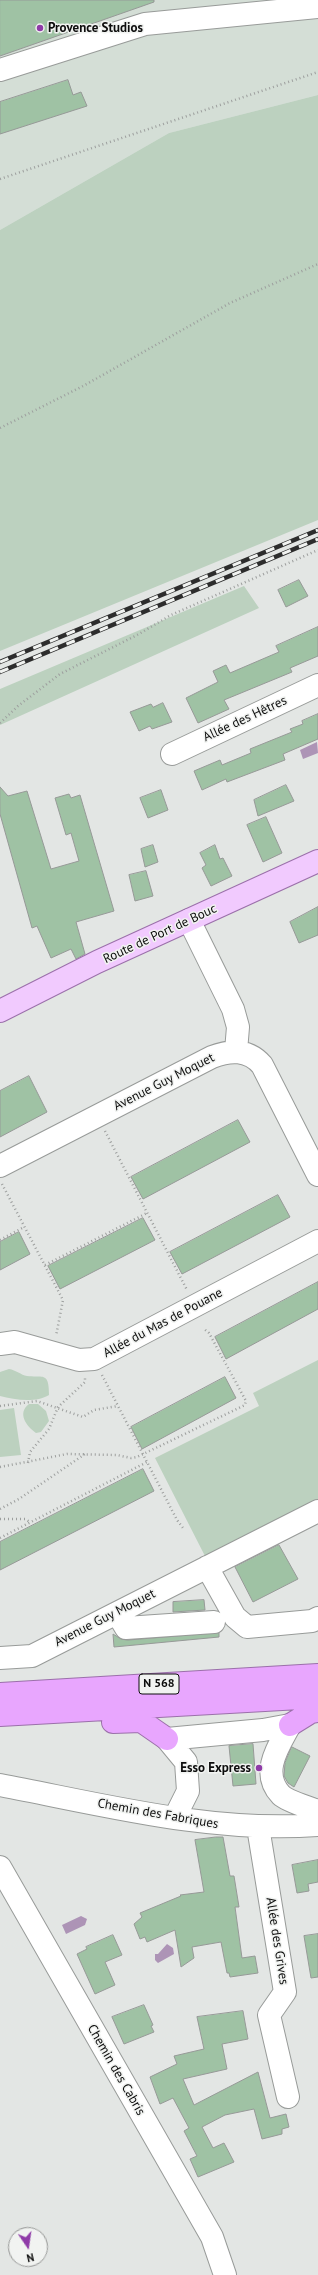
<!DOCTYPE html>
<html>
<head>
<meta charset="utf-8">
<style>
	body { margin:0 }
	#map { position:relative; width:318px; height:2275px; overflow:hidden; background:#e3e6e4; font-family:"PT Sans",sans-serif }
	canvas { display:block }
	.north { position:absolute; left:8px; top:2227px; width:40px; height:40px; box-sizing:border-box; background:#f1f3f1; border:1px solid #969796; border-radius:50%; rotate:167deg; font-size:11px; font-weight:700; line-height:16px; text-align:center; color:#0d0d0d }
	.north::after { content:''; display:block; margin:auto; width:14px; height:18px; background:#8f3ba8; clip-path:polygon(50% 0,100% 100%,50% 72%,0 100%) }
</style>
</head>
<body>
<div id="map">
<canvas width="318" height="2275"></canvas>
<div class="north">N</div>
</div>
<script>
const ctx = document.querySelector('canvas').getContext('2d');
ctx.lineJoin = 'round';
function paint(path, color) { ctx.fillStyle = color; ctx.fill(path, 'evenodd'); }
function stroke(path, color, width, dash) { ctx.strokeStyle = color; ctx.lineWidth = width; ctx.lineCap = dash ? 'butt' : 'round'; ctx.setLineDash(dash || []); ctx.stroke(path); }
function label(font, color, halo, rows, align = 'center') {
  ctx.font = font + ' "PT Sans",sans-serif'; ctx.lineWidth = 3; ctx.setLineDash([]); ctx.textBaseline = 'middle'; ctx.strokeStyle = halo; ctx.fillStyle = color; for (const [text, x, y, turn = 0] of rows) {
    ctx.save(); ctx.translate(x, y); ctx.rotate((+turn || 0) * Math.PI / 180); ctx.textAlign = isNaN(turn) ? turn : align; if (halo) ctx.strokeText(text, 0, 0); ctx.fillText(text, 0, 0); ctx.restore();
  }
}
paint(new Path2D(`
	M0 0H318V95L169 133 0 230Z`), '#d4ded6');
paint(new Path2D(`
	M318 95V520L0 651V230L169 133Z
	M244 586 259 608 0 725V689Z
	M318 1360V1504L207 1560 155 1458 259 1406 253 1393Z
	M9 1369C16 1370 21 1375 27 1376 43 1378 49 1371 49 1395 36 1403 15 1400 0 1396V1372Z
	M29 1404H38L46 1411 49 1421 41 1432 36 1433C26 1426 17 1413 29 1404Z
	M14 1408 21 1455 0 1457V1410Z`), '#bcd1bf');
paint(new Path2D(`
	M317 742 318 753 303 759 300 750Z
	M81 1916 87 1919 85 1925 66 1934 62 1925Z
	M167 1944 173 1948 174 1954 158 1963 155 1960V1954H158Z`), '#ad94b6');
const building = new Path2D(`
	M0 0H154V2L0 56Z
	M68 80 73 95 81 92 87 106 0 134V102Z
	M299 580 308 596 286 607 278 590Z
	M318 627V656L290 668 292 672 224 700 229 709 198 723 186 698 218 682 213 671 226 665 230 673 279 652 276 646Z
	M163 703 172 722 152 729 150 726 139 731 130 712 151 704 153 707Z
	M318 714V739L283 754 285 760 227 782 226 779 202 790 194 771 220 760 222 765 251 753 250 749 292 732 290 729 303 724 302 721Z
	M286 785 294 801 258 816 254 800Z
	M0 787 8 796 27 791 51 869 79 861 71 833 66 835 55 798 69 794 71 798 80 795 114 911 76 922 85 954 76 959 71 949 51 958 37 926 32 928 0 814Z
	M161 790 168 810 148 818 140 798Z
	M266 817 282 853 263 862 247 825Z
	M153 845 158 862 145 867 141 849Z
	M215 845 220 859 223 858 232 876 211 886 202 868 206 865 200 853Z
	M146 871 153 896 135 901 129 875Z
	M318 907V935L299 943 290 922Z
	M29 1076 47 1112 0 1137V1091Z
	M238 1120 250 1142 143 1199 131 1177Z
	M278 1195 290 1217 182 1274 170 1252Z
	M143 1218 155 1240 60 1289 48 1266Z
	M19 1232 30 1254 0 1270V1242Z
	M318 1282V1309L226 1359 215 1337Z
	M225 1377 236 1398 142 1449 131 1427Z
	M143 1469 154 1491 0 1570V1542Z
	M279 1545 298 1579 253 1602 235 1567Z
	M204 1600 205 1610 173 1612V1602Z
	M219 1633V1637L114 1647 113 1634 121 1639 127 1640Z
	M253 1744 256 1784 233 1786 229 1746Z
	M292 1747 310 1756 294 1787 288 1783 284 1776 285 1763Z
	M216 1837H223L230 1876H234L239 1907H235L242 1958 255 1956 258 1973 230 1977 229 1973H227L221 1942 192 1947 194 1958 181 1967 175 1930 147 1942 145 1937 140 1939 134 1924 142 1917 140 1913 181 1896 180 1895 204 1892 195 1840Z
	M318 1860V1882L308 1884 309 1891 297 1893 292 1865Z
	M318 1934V1977L311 1978 304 1936Z
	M113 1935 122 1955 105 1962 115 1985 95 1994 77 1954 87 1949 86 1947Z
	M144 2005 153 2025 151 2026 154 2032 124 2044 112 2017Z
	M243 2011 248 2039 222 2044 227 2069 183 2079 194 2105 258 2072 270 2118 286 2114 289 2127 282 2129V2134L262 2139 254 2109 225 2115 202 2127 213 2148 224 2143 234 2162 198 2177 190 2159 197 2156 184 2131 189 2128 173 2098 160 2104 150 2077 177 2064 174 2056 204 2049 197 2017Z`);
paint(building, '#9fc2a4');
stroke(building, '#969997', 1);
const minor = new Path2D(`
	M0 70 145 24 318 7
	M172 754 318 685
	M189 920 233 1009 238 1027 236 1051
	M0 1166 212 1057C230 1050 248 1049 262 1065L318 1175
	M0 1344 15 1342 79 1360 94 1359 318 1241
	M207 1567 235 1617 247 1627 312 1621 318 1618
	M117 1613 126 1628 214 1622
	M0 1658 32 1656 318 1511
	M290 1725C278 1747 260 1773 281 1795 287 1801 310 1808 318 1811
	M167 1739 263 1730 290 1725
	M167 1739 186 1762 188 1791 175 1817
	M0 1785C105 1805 211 1833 318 1825
	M258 1827 285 1992 269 2015 288 2097
	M0 1867 212 2237 225 2275`);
const major = new Path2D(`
	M0 1011 97 962 318 861`);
const highway = new Path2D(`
	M0 1694 318 1675
	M0 1715 318 1697
	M113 1722 141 1721 167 1739
	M290 1725 311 1712 318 1711`);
stroke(minor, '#989b99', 24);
stroke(major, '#9b70aa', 24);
stroke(highway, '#9b70aa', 24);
stroke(new Path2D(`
	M0 179 318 72
	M0 428 85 385 230 303 318 264
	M0 723 18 706 60 674 139 634 171 615 318 550
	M105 1131 187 1290
	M2 1184 63 1300 56 1336
	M0 1240 24 1227
	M45 1265 147 1213
	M102 1375 177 1520 183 1528
	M0 1406 37 1401 83 1417 94 1410 118 1406
	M28 1463 30 1452 49 1429 58 1407 85 1382V1378
	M0 1467 67 1454 117 1455 131 1458 137 1457 245 1405 246 1401 209 1333 203 1328
	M0 1509 19 1499 85 1454
	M0 1519H25L30 1522
	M0 1538 147 1462`), '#9d9f9e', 2.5, [1, 3]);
stroke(minor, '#fff', 22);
stroke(major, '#f1cafe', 22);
stroke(highway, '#e8a6fe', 22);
const rail = new Path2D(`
	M0 662 318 530
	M0 672 318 539`);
stroke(rail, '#2d2d2d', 4.5);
stroke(rail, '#f1f3f1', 3, [9]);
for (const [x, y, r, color] of [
	[40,28,4,"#8f3ba8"],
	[259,1768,4,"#8f3ba8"]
]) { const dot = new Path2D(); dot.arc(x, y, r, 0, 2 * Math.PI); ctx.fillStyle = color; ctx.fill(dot); stroke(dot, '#f1f3f1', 1.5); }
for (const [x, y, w] of [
	[159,1684,40]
]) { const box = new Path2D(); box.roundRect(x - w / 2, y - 10, w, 20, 3); ctx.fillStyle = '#f1f3f1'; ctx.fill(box); stroke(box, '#0d0d0d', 1); }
label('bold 12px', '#0d0d0d', null, [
	["N 568",159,1684]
]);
label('bold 13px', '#0d0d0d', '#f1f3f1', [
	["Provence Studios",48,28],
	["Esso Express",251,1768,"right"]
], 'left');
label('13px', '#0d0d0d', '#f1f3f1', [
	["Allée des Hêtres",245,719,-25],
	["Route de Port de Bouc",160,934,-25],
	["Avenue Guy Moquet",164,1082,-27],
	["Allée du Mas de Pouane",163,1323,-28],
	["Avenue Guy Moquet",105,1618,-27],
	["Chemin des Fabriques",158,1814,10],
	["Allée des Grives",277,1941,81],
	["Chemin des Cabris",116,2070,60]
]);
</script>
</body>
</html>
